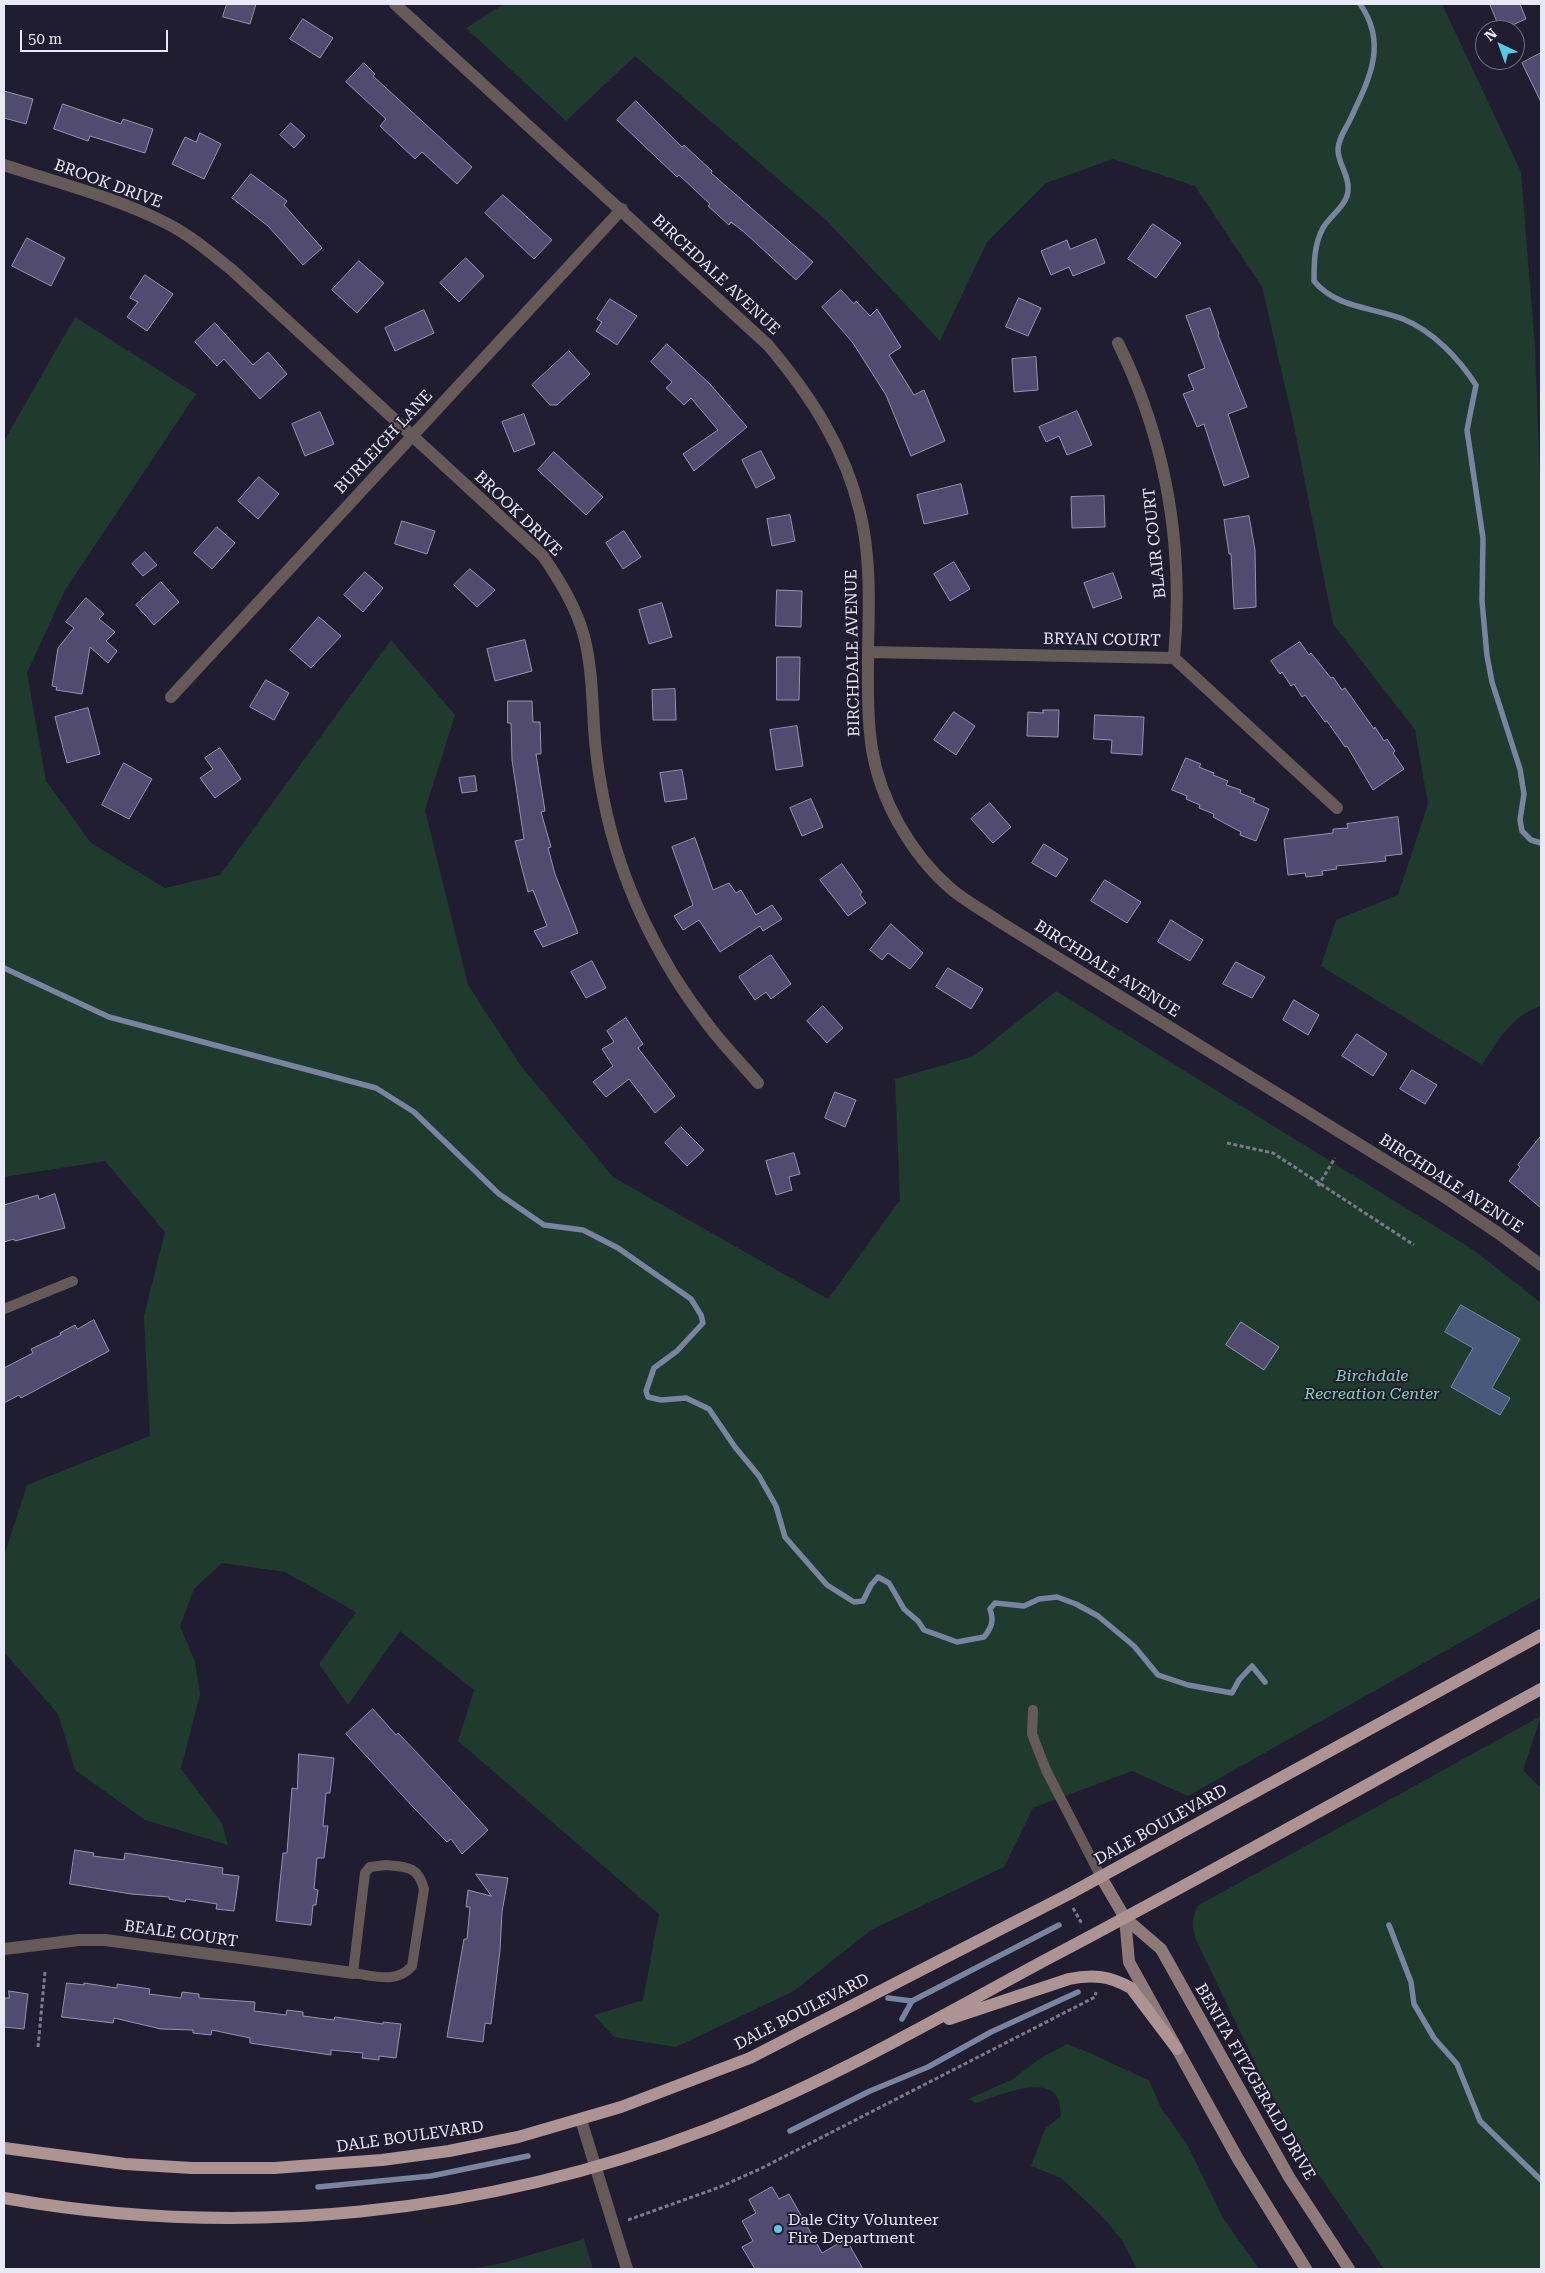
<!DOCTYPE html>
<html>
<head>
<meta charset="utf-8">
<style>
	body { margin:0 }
	#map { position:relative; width:1545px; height:2273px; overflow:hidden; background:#201d30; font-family:"Roboto Serif",serif }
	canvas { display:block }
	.frame { position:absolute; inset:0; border:5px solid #e9e8f5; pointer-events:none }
	.north { position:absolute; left:1475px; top:20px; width:50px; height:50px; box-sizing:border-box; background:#201d30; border:1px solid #706e7f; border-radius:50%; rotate:318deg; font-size:14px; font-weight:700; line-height:20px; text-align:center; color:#e9e8f5 }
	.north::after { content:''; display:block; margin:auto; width:18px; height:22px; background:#58c9e3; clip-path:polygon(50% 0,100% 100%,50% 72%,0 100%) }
	.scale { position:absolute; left:20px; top:30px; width:148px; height:22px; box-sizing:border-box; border:2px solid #e9e8f5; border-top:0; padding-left:6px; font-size:15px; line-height:18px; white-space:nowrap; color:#e9e8f5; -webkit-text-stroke:4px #201d30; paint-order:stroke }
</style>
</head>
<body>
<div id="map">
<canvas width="1545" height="2273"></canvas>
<div class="frame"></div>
<div class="north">N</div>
<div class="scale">50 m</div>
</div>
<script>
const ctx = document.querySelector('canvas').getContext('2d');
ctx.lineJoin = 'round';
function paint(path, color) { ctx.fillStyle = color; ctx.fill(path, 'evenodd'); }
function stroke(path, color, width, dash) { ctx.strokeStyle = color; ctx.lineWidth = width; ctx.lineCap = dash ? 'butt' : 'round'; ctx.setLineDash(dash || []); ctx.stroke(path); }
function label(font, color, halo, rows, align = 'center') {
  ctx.font = font + ' "Roboto Serif",serif'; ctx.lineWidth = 4; ctx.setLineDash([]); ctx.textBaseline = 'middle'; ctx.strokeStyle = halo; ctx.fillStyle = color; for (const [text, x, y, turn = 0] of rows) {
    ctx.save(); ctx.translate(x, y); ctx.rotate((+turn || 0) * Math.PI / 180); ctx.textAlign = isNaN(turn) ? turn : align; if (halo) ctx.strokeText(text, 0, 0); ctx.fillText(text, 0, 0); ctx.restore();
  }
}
paint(new Path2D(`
	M504 4H1442L1521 172 1535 348 1541 508V1006C1513 1014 1497 1042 1482 1065L1321 966 1336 920 1398 895 1428 804 1415 730 1333 624 1293 421 1262 287 1195 186 1113 159 1046 183 987 242 940 341 827 221 635 56 566 121 466 28Z
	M75 317 196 394 65 590 27 673 46 781 91 843 165 888 220 875 391 640 455 715 425 810 468 985 521 1066 613 1177 828 1299 900 1200 895 1079 974 1056 1056 991 1475 1251 1541 1303V1597L1188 1796 1132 1771 1033 1808 1004 1867 871 1930 794 1991 676 2047 614 2037 594 2015 643 2000 659 1914 458 1741 474 1690 400 1631 348 1705 319 1664 356 1612 285 1572 222 1563 194 1589 180 1626 195 1662 200 1694 181 1769 222 1823 228 1845 145 1820 75 1770 58 1714 4 1652V1556L27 1485 150 1436 144 1316 165 1232 105 1161 4 1177V441Z
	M1541 1716 1523 1770 1541 1788V2269H1384L1303 2152 1262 2077 1197 1942C1192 1927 1190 1919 1199 1905Z
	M1067 2044C1096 2054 1122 2069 1149 2080L1161 2108 1188 2146 1223 2218 1259 2269H1137L1123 2242 1104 2218 1061 2178 1031 2166 1045 2129 1061 2116C1060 2111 1060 2105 1059 2101 1049 2072 996 2097 976 2103L969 2099 1013 2079 1041 2058Z
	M584 2239 593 2269H471L503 2263Z`), '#1e3b2e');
const water = new Path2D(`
	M1461 1305 1520 1339 1492 1388 1510 1398 1500 1415 1451 1387 1473 1348 1445 1332Z`);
paint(water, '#49597c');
stroke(water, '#7984a0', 1);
stroke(new Path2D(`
	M1360 4C1389 45 1368 81 1349 122 1344 131 1338 140 1338 150 1338 164 1350 176 1348 191 1347 205 1330 216 1323 228 1314 244 1314 264 1314 281 1336 308 1372 307 1403 319 1433 331 1459 359 1476 385L1467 430 1483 538 1482 601 1487 656 1492 682 1520 769 1524 794 1520 820 1522 831 1531 840 1541 843
	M4 968 109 1017 376 1088 414 1112 499 1194 544 1225 583 1230 618 1248 691 1299 701 1315 703 1323 677 1351 654 1368 646 1391 648 1397 661 1400 686 1398 709 1409 735 1447 759 1476 776 1506 785 1537 827 1585 854 1602 863 1601 871 1585 878 1577 889 1583 904 1609 918 1621 924 1630 957 1642 984 1637C992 1627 994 1621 990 1609L995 1603 1024 1606 1039 1599 1057 1597 1076 1604 1098 1616 1134 1646 1158 1675 1188 1685 1232 1693 1239 1680 1252 1666 1265 1682
	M1389 1925 1411 1982 1414 2004 1434 2038 1457 2064 1480 2121 1541 2180
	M888 1998 912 2001
	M902 2019 912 2001 1059 1925
	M790 2131 870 2091 928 2067 991 2032 1078 1992
	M318 2187 431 2176 528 2156`), '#7984a0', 5.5);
const building = new Path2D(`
	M227 4H256L250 24 223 17Z
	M1490 4H1520L1526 19 1501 30Z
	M303 19 333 38 320 58 290 39Z
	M1541 53V102L1522 63Z
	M364 63 375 74 373 76 472 167 457 184 422 152 415 159 380 126 386 119 346 82Z
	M4 91 33 99 26 124 4 118Z
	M636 101 682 147 684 145 712 171 711 173 813 262 796 280 744 232 731 222 729 225 708 206 710 204 679 175 677 177 617 120Z
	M63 104 121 124 123 119 153 129 145 153 90 136 88 141 54 129Z
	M291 123 305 136 294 148 280 135Z
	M200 133 221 144 204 179 172 164 185 137 196 142Z
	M251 174 287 201 284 205 322 248 303 265 268 226 232 198Z
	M503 195 552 240 534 259 485 213Z
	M1153 224 1181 243 1156 278 1128 259Z
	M27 238 65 258 51 286 12 266Z
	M1096 239 1105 263 1073 276 1069 267 1051 275 1041 251 1067 240 1070 249Z
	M466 258 484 276 459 302 440 283Z
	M359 261 384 283 357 313 332 290Z
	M145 275 173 294 147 331 127 317 138 302 130 298Z
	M841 290 854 304 856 301 870 316 877 309 901 347 889 355 914 395 924 390 945 441 911 456 886 395 853 343 822 307Z
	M1019 298 1041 308 1028 336 1006 327Z
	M610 299 637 316 617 345 596 331 602 322 597 319Z
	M1210 308 1219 334 1218 335 1247 407 1228 414 1249 477 1224 486 1204 424 1197 427 1183 394 1194 390 1188 375 1205 368 1186 316Z
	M424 310 434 333 395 351 385 328Z
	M215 323 253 365 268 352 287 374 260 399 224 359 217 366 195 342Z
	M667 344 710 384 747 427 694 471 683 454 718 430 691 398 684 405 666 388 672 382 651 362Z
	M569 351 590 374 557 405H550L532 385Z
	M1036 357 1038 390 1014 392 1012 359Z
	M1077 411 1092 445 1067 455 1059 436 1046 442 1039 427Z
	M320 412 334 444 305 456 292 424Z
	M524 414 535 444 514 452 502 422Z
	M761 451 775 478 756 488 742 460Z
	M554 452 603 497 586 515 538 470Z
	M259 477 279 494 258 519 238 501Z
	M961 484 968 514 924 524 917 495Z
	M1104 496 1105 527 1072 528 1071 497Z
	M790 515 795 541 772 546 767 519Z
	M1249 516 1255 550 1256 607 1234 609 1231 554H1229L1224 520Z
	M402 521 435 531 427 554 395 544Z
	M217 527 235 543 212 569 194 553Z
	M624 531 641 557 623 569 606 543Z
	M145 552 157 565 143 576 132 564Z
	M954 562 970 589 950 601 934 574Z
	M470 569 495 590 477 607 454 585Z
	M365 572 383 588 363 612 344 595Z
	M1113 573 1122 598 1093 608 1084 583Z
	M161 582 179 602 154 625 136 605Z
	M777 590 802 591 801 627 776 626Z
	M86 598 104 614 99 619 115 632 106 641 117 651 108 663 90 647 82 694 56 690 57 687 52 686 58 648 74 628 66 622Z
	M662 603 672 637 649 644 639 610Z
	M319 617 341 636 311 668 290 650Z
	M525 640 532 671 495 681 487 649Z
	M1300 642 1309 655 1311 653 1331 678 1333 677 1342 690 1345 688 1374 729 1375 727 1384 741 1387 739 1395 751 1393 753 1404 769 1373 790 1347 746 1345 747 1327 721 1325 722 1305 695 1302 697 1294 684 1291 686 1282 672 1280 674 1271 661Z
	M777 657H800L799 700H777Z
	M266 680 289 693 274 720 250 707Z
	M675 689 676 720H653L652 690Z
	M508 701H532L533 722H540L541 754H536L545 811 541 812 551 847 548 848 555 874 578 933 543 947 534 931 547 926 533 890 528 892 515 841 524 839 512 760 511 723H508Z
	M88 708 100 754 67 763 55 717Z
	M1043 710H1059L1058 737 1027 736 1028 712 1043 713Z
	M954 712 975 726 956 755 934 740Z
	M1095 715 1144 717 1142 755 1111 753 1112 740 1094 739Z
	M797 726 803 766 776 770 770 730Z
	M220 748 241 779 215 798 200 778 213 769 205 758Z
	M1186 758 1201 764 1199 767 1214 773 1213 775 1228 781 1226 785 1241 790 1240 793 1255 799 1253 802 1269 809 1256 841 1240 835 1241 832 1213 817 1214 814 1199 808 1200 805 1186 799 1187 796 1172 790Z
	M124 763 152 779 129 819 102 805Z
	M682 770 687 799 665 802 660 773Z
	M475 776 477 791 462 793 459 778Z
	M811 799 823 827 802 836 790 808Z
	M990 803 1011 827 993 843 971 819Z
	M1398 817 1402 854 1385 856 1386 861 1336 866 1337 869 1322 871 1323 875 1306 877 1305 873 1288 875 1284 839 1333 833V829L1348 828 1347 824Z
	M695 838 713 890 729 883 736 893 741 890 756 915 772 905 782 919 763 931 760 926 720 952 699 920 683 930 674 916 693 905 672 847Z
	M1044 844 1068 859 1056 877 1032 863Z
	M842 864 862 892 860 895 866 903 848 916 820 880Z
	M1105 880 1141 902 1127 923 1091 901Z
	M1171 920 1203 940 1190 961 1158 942Z
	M891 924 923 953 910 969 888 953 882 960 870 950Z
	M771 955 791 984 771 999 766 992 755 1000 739 977Z
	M592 961 606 988 586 998 571 972Z
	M1236 962 1265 977 1252 998 1223 984Z
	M948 968 983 989 971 1009 936 987Z
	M1294 1000 1319 1015 1308 1035 1283 1020Z
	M823 1006 843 1028 827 1043 807 1021Z
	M626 1018 643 1044 638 1048 675 1096 655 1113 629 1079 606 1097 593 1082 613 1066 602 1049 614 1042 607 1031Z
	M1357 1034 1387 1054 1373 1076 1342 1056Z
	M1412 1070 1437 1085 1425 1104 1400 1089Z
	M835 1092 856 1100 845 1127 825 1118Z
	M681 1127 704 1150 687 1166 665 1143Z
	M1541 1136V1208L1509 1181 1520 1167 1518 1165Z
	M794 1153 800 1174 789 1177 792 1190 776 1195 766 1161Z
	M55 1194 65 1228 15 1241 14 1239 4 1242V1205L38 1195 39 1199Z
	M94 1320 109 1351 21 1398 19 1395 4 1403V1368L33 1353 31 1349 61 1335 60 1333 75 1325 77 1329Z
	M1241 1322 1279 1347 1264 1370 1226 1345Z
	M373 1709 396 1735 398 1733 420 1756 488 1830 462 1854 451 1839 447 1842 413 1807 346 1734Z
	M299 1754 334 1758 330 1793H326L323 1826H328L324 1858H317L314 1889 318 1890 316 1905H313L311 1925 276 1921 283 1853H287L292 1788 297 1789Z
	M75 1850 94 1853 93 1856 124 1860 125 1853 223 1868 222 1874 239 1876 234 1911 216 1909 217 1904 186 1899 185 1902 169 1899V1897L131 1894 70 1884Z
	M476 1874 508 1878 502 1912 500 1950 491 2024 485 2023 483 2042 447 2037 464 1939H467L470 1907H466L468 1890 491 1896Z
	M67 1983 84 1985V1983L117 1988V1984L150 1989 149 1994 181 1998 182 1992 199 1994V1998L255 2002 254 2011 286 2015 287 2010 303 2012V2016L334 2020 335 2017 383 2024V2022L401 2024 396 2058 379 2056V2060L362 2058 363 2053 331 2050V2055L297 2050 250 2043V2038L212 2030 211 2035 193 2033V2030L161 2029 114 2018 113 2023 62 2017Z
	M9 1991 28 1994 24 2029 4 2027V1998H9Z
	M772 2187 779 2199 789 2194 822 2253 846 2239 863 2269H755L742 2247 753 2241 742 2221 756 2213 749 2200Z`);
paint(building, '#514b70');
stroke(building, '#9693ab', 1);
stroke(new Path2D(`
	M1227 1143 1273 1153 1414 1245
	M1318 1186 1335 1158
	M1073 1908 1082 1924
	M38 2047 45 1972
	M628 2220 720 2187 762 2168 1095 1997 1096 1992`), '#7c7a8a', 3, [4, 2.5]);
stroke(new Path2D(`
	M4 1309 73 1281
	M1033 1710 1032 1734 1046 1770 1101 1877
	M386 1865C407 1867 418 1866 424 1889L412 1966C397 1984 374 1976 353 1973L365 1873 370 1867Z`), '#665a59', 10);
stroke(new Path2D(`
	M395 4 768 345C810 395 845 448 860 512 871 557 869 605 868 651 868 684 867 717 872 749 880 800 911 854 950 888 965 901 984 911 1000 922L1443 1196 1498 1233 1541 1265
	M4 165C58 183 115 197 166 223 190 235 211 253 232 270L543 556C560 581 576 607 584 636 593 671 592 706 595 741 597 761 600 782 604 801 620 882 658 961 709 1026 724 1046 742 1064 758 1083
	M1118 343C1167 442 1184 548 1174 658
	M868 652 1174 658 1337 808
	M171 697 622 209
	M4 1949 79 1940H105L353 1973
	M581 2120 627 2269`), '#665a59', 12);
stroke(new Path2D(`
	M1101 1877 1125 1918 1161 1949 1289 2177 1349 2269
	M1125 1918 1129 1962 1238 2159 1306 2269`), '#8e7b79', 12);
stroke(new Path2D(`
	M949 2019 1069 1979C1093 1974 1110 1976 1131 1988L1177 2049
	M4 2148 125 2164 192 2168H274L382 2160 449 2151 518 2137 621 2107 750 2058 1071 1893 1541 1635
	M4 2198C239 2240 485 2215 708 2129 827 2083 939 2017 1051 1957 1216 1870 1378 1778 1541 1689`), '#ad9492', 12);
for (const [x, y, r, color] of [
	[778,2229,5,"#58c9e3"]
]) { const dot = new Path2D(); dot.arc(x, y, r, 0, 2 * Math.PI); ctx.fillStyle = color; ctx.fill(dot); stroke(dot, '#201d30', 2); }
label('16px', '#e9e8f5', '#201d30', [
	["BROOK DRIVE",108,184,20],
	["BIRCHDALE AVENUE",716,275,43],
	["BURLEIGH LANE",384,442,-47],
	["BROOK DRIVE",518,514,44],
	["BLAIR COURT",1155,543,-96],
	["BRYAN COURT",1102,640,1],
	["BIRCHDALE AVENUE",853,653,-91],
	["BIRCHDALE AVENUE",1107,969,32],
	["BIRCHDALE AVENUE",1451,1184,33],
	["DALE BOULEVARD",1161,1825,-29],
	["BEALE COURT",181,1934,8],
	["DALE BOULEVARD",802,2012,-27],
	["BENITA FITZGERALD DRIVE",1255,2082,60],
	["DALE BOULEVARD",410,2137,-8]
]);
label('italic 16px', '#87d1af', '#201d30', [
	["Birchdale",1372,1376],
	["Recreation Center",1372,1394]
]);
label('16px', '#e9e8f5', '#201d30', [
	["Dale City Volunteer",788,2220],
	["Fire Department",788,2238]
], 'left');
</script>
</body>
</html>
